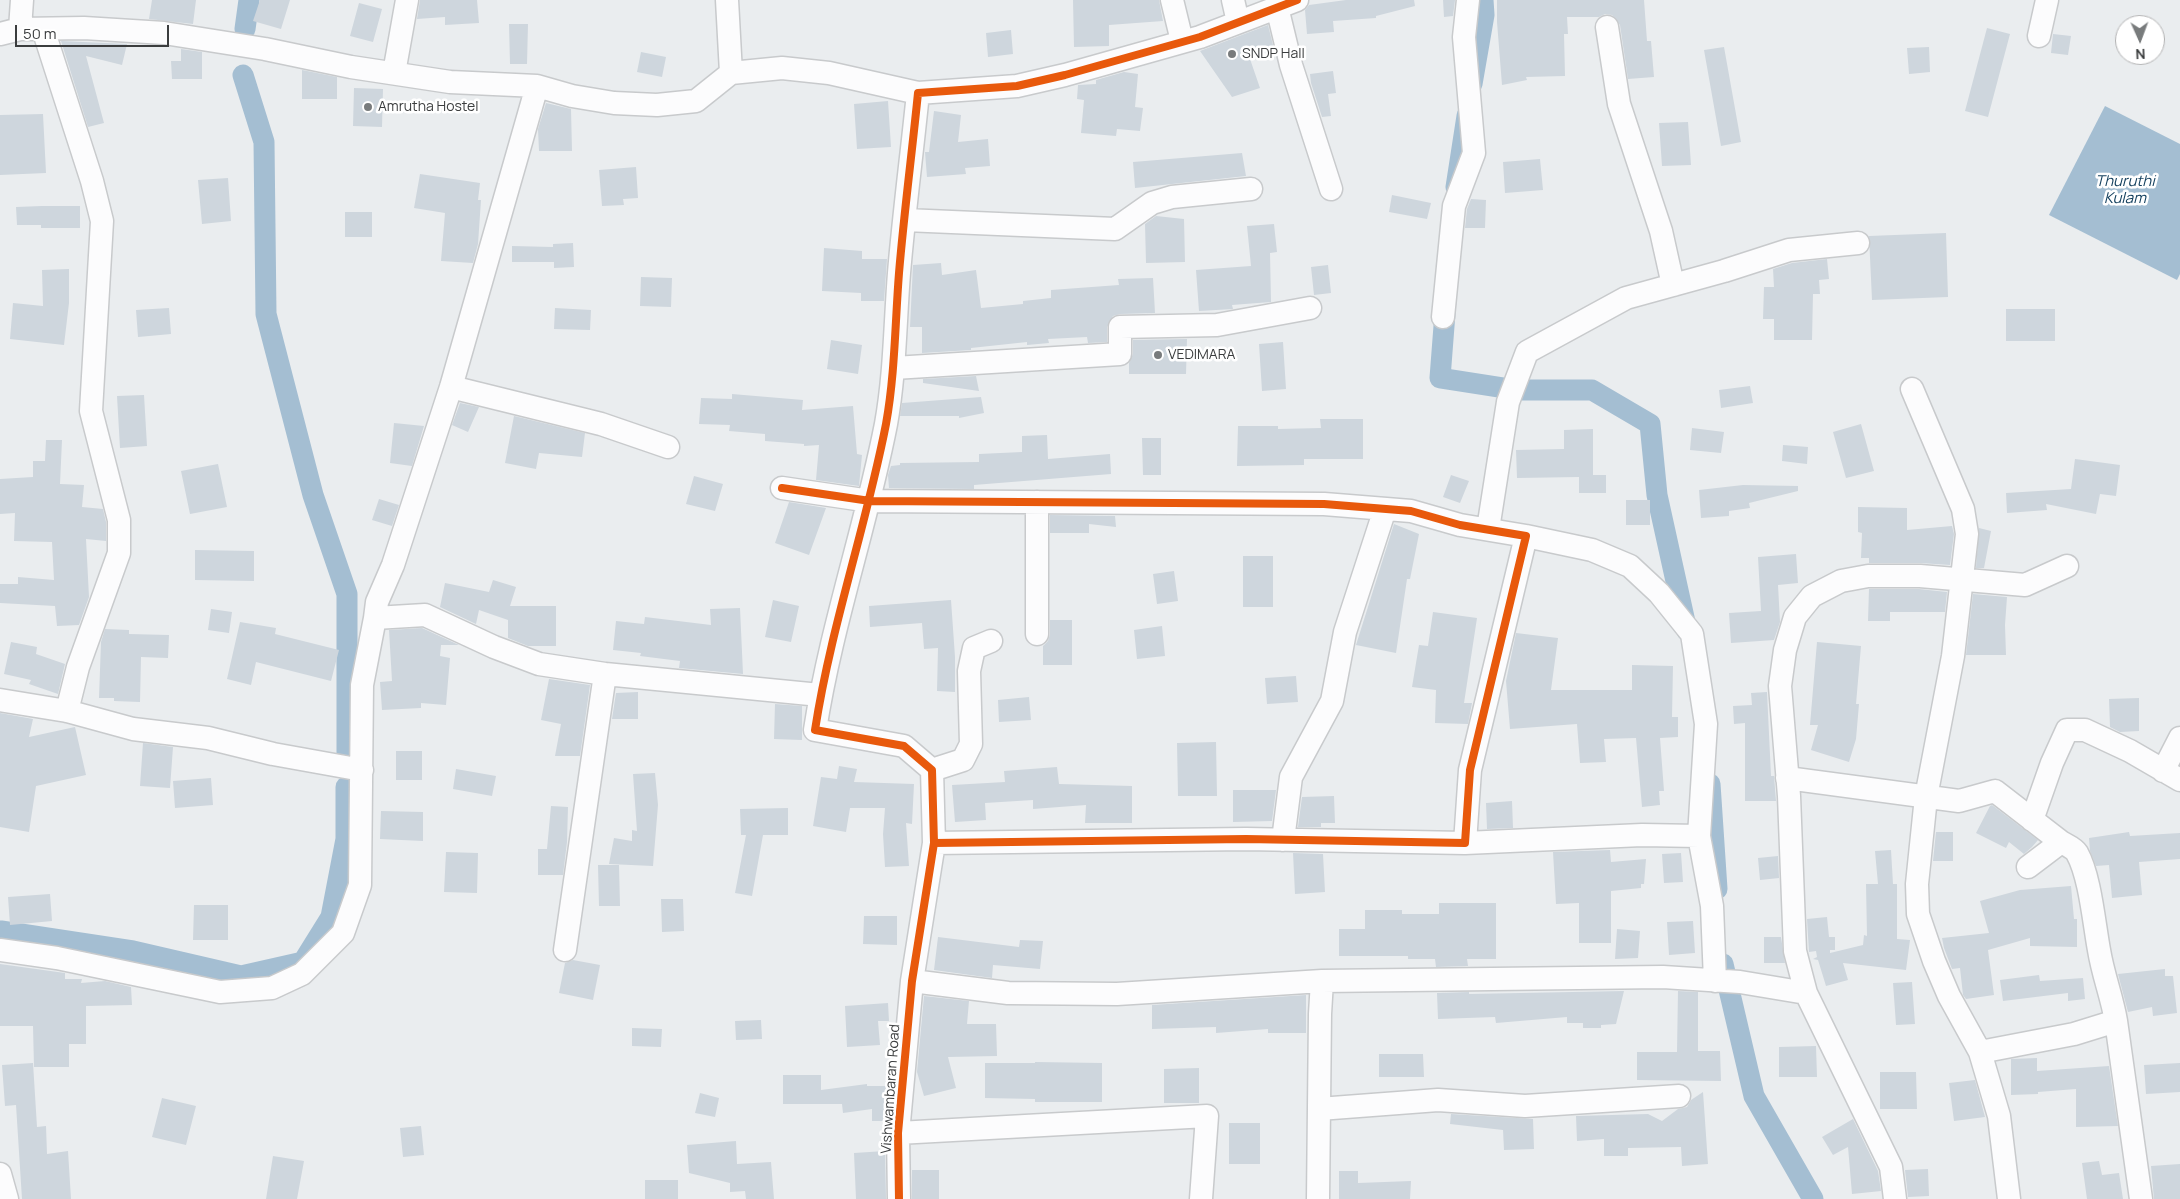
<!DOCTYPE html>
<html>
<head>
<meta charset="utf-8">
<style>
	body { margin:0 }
	#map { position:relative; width:2180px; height:1199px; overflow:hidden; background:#eaedef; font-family:Manrope,sans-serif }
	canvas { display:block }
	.north { position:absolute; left:2115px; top:15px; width:50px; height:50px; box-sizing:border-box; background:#fff; border:1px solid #b1b1b2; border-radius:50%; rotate:178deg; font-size:14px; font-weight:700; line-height:20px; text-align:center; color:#3b3d3e }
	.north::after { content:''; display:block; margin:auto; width:18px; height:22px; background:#787b7c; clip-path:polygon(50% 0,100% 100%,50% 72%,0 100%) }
	.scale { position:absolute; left:15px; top:25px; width:154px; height:22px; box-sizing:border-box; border:2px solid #3b3d3e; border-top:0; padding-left:6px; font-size:15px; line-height:18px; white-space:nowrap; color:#3b3d3e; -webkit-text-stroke:4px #fff; paint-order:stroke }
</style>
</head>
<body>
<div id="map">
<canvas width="2180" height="1199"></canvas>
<div class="north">N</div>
<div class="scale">50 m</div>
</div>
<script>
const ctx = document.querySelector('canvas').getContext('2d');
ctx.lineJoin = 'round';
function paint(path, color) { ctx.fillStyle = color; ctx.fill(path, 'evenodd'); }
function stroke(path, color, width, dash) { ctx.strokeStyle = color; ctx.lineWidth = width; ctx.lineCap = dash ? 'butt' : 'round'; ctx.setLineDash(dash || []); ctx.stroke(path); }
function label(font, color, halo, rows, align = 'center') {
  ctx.font = font + ' Manrope,sans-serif'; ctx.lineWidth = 5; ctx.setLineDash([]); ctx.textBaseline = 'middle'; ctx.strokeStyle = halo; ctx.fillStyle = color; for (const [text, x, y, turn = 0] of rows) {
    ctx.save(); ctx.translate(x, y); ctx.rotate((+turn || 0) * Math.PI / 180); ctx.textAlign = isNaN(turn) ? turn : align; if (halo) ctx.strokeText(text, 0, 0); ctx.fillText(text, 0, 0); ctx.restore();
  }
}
paint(new Path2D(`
	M2105 106 2180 144V274L2177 280 2049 215Z`), '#a4bed2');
stroke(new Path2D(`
	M245 29 249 0
	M243 75 264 142 266 314 313 495 347 594V753
	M1472 84 1484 15 1483 0
	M1456 187 1467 116
	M1446 300 1440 378 1517 390H1592L1650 424 1657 495 1687 631
	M1710 784 1717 889
	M1 931 133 951 241 976 303 962 331 917 346 839V787
	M1723 964 1754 1096 1813 1199`), '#a4bed2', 21);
paint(new Path2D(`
	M152 0H196L193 24 149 19Z
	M260 0H290L281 29 253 21Z
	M420 0H477L479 23 445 25V17L417 19Z
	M1073 0H1159L1163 21 1109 25V46L1074 47Z
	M1346 0H1414L1415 6 1376 16V18L1333 21 1334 32 1307 34 1305 10 1309 5Z
	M1443 0H1455L1453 16 1444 17Z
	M1497 0H1644L1647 41H1651L1654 77 1628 79 1620 25 1612 15 1605 14 1599 17H1567L1568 34H1564L1565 76 1526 77 1527 80 1502 85 1497 22Z
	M359 3 382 9 373 42 350 36Z
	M509 24H528L527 64H510Z
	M1268 25 1274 49 1250 59 1260 88 1232 97 1200 51Z
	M1987 28 2010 34 1988 117 1965 111Z
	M1011 30 1013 54 988 57 986 33Z
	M2053 34 2071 36 2068 55 2051 53Z
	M61 41 127 44 122 65 86 56 104 123 88 127Z
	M1724 47 1741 142 1721 146 1704 50Z
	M1929 47 1930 72 1909 74 1907 48Z
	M181 49 202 52V79H172L171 61H181Z
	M641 52 666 57 662 77 637 72Z
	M302 70 337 77V99H302Z
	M1333 71 1336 93 1328 94 1331 116 1322 117 1311 83 1310 74Z
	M1124 72 1138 74 1135 107 1143 108 1140 131 1117 129 1116 136 1081 133 1084 100 1077 99 1078 85 1096 84V80Z
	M354 88 383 89 382 127 353 126Z
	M888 101 891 147 857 149 854 104Z
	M546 103 571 109 572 151H539L538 129Z
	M934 111 961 115 958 142 988 139 990 166 965 168 966 174 927 177 925 152H929Z
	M43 114 46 173 0 175V115Z
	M1688 122 1691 165 1662 166 1659 123Z
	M1242 153 1246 176 1135 188 1133 162Z
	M1540 159 1543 190 1505 193 1503 162Z
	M636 167 638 198 623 199 624 205 602 206 599 170Z
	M420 174 480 183 478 200H481L478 244 473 263 441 261 445 213 414 208Z
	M228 178 231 221 202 224 198 180Z
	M1392 195 1431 203 1427 219 1389 212Z
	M1471 199 1486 200 1485 228H1465L1467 209Z
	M42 206H80V228H41V225H17L16 207Z
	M345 212H372V237H345Z
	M1156 216 1184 219 1185 262 1146 263 1145 224Z
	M1274 224 1277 252 1270 253 1271 302 1232 305 1233 309 1199 311 1196 270 1251 266 1247 226Z
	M1946 233 1948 297 1872 300 1869 236Z
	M573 243 574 267 554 268V262H512V246L553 247V244Z
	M824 248 862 251V259H887L884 301H861V293L822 291Z
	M1827 259 1829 279 1819 280 1820 294H1813L1812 340H1774V319H1763L1764 287H1774L1773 269 1792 263Z
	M941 263 942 275 976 270 981 308 1023 304V301L1051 298V290L1119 285 1118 279 1153 278 1155 313 1120 314 1113 316 1107 327V342L1088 343 1087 337 1048 339 1049 343 1027 345V342L971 348V350L922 353V327H910L913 265Z
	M1328 265 1331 293 1314 295 1311 267Z
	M69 269V303L64 345 10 339 13 303 43 306 42 270Z
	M641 277 672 278 671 307 640 306Z
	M169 308 171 334 138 337 136 310Z
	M555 308 591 310 590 330 554 329Z
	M2006 309H2055V341H2006Z
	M1187 339 1186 374H1129V363L1133 354V340Z
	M831 340 862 345 858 374 827 369Z
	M1283 342 1286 389 1262 391 1259 344Z
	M976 376 979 391 923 383V379Z
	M1750 386 1753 403 1721 408 1719 390Z
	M732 394 803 400 802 410 853 406 857 454 862 455 859 486 816 480 819 445 804 446V444L765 441V434L729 431 730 425 699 424 701 398 732 399Z
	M144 395 147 446 120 448 117 396Z
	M981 397 984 413 959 418V416H900L902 403Z
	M460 403 479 407 468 432 452 425Z
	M514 416 585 433 582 457 539 453 536 469 505 463Z
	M1320 419H1363V459H1304V465L1237 466 1238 426H1278V429L1321 428Z
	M394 423 424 426 412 466 390 463Z
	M1861 424 1874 471 1846 478 1833 432Z
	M1692 428 1724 432 1721 453 1690 450Z
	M1593 429V475H1606V493H1579V477L1517 478 1516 450 1564 449V430Z
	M1047 435 1048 459 1110 454 1111 474 974 485V489L889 488 888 475 891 466 900 465V463L979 462V454L1022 452V436Z
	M1142 438H1161V475H1143Z
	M46 440H62L60 484 84 485 82 507 103 509 106 522V541L86 539 89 597 79 625 57 626 55 606 0 603V584H18V577L54 580 52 542 14 541 15 513 0 514V479L33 477V461H45Z
	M1783 445 1808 447 1807 464 1782 461Z
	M2075 459 2120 465 2116 496 2100 494 2096 514 2046 504 2047 510 2007 513 2006 493 2071 489Z
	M218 464 227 507 190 514 181 471Z
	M1451 475 1469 481 1460 503 1443 497Z
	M694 476 723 484 715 511 686 504Z
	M1743 485 1798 486V491L1749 503 1750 508 1729 511V516L1701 518 1699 490Z
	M379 499 399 505 392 526 372 520Z
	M1626 500H1650V525H1626Z
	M789 502 826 508 809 555 775 543Z
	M1858 507 1907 508V530L1952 526 1954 534 1950 565 1920 563H1869V558H1861L1862 533 1858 532Z
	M1050 515 1115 516 1116 527 1089 524V533H1050Z
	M1394 524 1419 534 1410 579H1407L1396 653 1356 645Z
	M1979 528 1991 531 1984 568H1976Z
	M195 550 254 551V581L195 580Z
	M1796 554 1798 583 1778 585 1780 622 1774 640 1731 643 1729 613 1761 611 1758 557Z
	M1243 556H1273V607H1243Z
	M1174 571 1178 601 1157 604 1153 574Z
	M493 580 516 587 510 606H556V646H528L508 638V620L479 610 476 624 440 607 445 583 489 592Z
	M1869 589H1919L1947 592 1945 612H1890V621H1868Z
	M1973 594 2007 597 2005 625 2006 655H1966Z
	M773 600 799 606 791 642 765 637Z
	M951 600 955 657V692L937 691 938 648 924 649 922 623 870 627 869 606Z
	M740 608 743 674 679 668 680 661 640 656 641 653 613 650 616 621 644 624 645 617 711 625 710 609Z
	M211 609 232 612 229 633 208 630Z
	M1433 612 1477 618 1464 703H1472L1468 724 1435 723 1436 690 1412 687 1419 645 1428 646Z
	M1050 620H1072V665H1043V646L1048 641 1050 634Z
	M240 622 276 628 275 634 339 650 331 681 256 662 251 685 227 679Z
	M1162 626 1165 656 1137 659 1134 630Z
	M422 628 459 645H441L440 656 450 658 446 705 421 703V708L382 710 380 682 392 681 389 630Z
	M105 629 129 630V634L169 635 168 658 141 657 140 702 114 701V698H99L101 642Z
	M1516 633 1558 638 1551 690H1632V665L1673 666 1672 717H1678V737L1660 738 1664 791H1659L1660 805 1642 807 1636 738 1604 739 1606 762 1580 763 1577 724 1510 729 1506 681Z
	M11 642 37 647 36 654 65 664 58 694 29 684 31 680 4 674Z
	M1817 642 1861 646 1856 704H1859L1856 739 1849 762 1811 750 1818 725H1810Z
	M1296 676 1298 702 1267 704 1265 678Z
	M549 679 590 685 580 756H555L561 724 541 720Z
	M638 692V719H612L616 693Z
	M1767 692 1771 776H1774L1776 801H1745V723L1734 724 1733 706 1752 705 1751 693Z
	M1029 697 1031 720 999 722 998 700Z
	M2139 698V731L2120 732 2110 727 2109 699Z
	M775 704 802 706V740L774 739Z
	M0 713 33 719 29 737 75 727 86 775 36 786 29 832 0 827Z
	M1216 742 1217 796H1178L1177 743Z
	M143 743 173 747 170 788 140 786Z
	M396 751H422V780H396Z
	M839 766 857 769 854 782 914 784 912 824 906 823 909 866 885 867 883 834 885 808H850L846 832 813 826 821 777 837 779Z
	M1057 767 1059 784 1132 786V823H1085L1086 805 1033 809V800L985 803 986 820 955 822 952 785 1005 782 1004 771Z
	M456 769 496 776 492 796 453 789Z
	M655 773 658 805 653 866 609 864 614 838 632 841V830L637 831 633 774Z
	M211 778 213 805 175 808 173 781Z
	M1233 790H1276L1272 821 1233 822Z
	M1334 796 1335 823H1321V827H1298L1302 797Z
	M1512 801 1513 828 1487 829 1486 803Z
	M1992 805 2038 840 2032 847 2024 854 2009 842 2006 848 1976 833 1990 806Z
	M551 806 568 807 567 842 563 875H538V849H547Z
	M788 808V835H763L752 896 735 893 746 835H741L740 809Z
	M381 811 423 812V841L380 839Z
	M1936 832H1953V861H1933Z
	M2129 832 2130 836 2180 833V859L2139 862 2142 895 2112 898 2109 865 2096 866 2090 851 2089 838Z
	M1610 850 1611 862 1646 859 1644 884H1641V888L1611 891V943H1579V903L1556 904 1553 852Z
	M1891 850 1893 884H1897V939L1910 940 1906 970 1843 963 1848 980 1826 986 1818 960 1813 959 1817 957 1816 951 1809 952 1807 919 1827 917 1829 937H1835V950H1830V953L1863 945 1864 935 1867 936 1866 884H1878L1875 851Z
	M446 852 478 853 477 893 444 892Z
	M1293 853 1323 854 1325 892 1295 894Z
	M1681 853 1683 882 1664 883 1662 854Z
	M1778 856 1779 878 1760 880 1758 858Z
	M598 865H619L620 906H599Z
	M2071 886 2074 919H2077V947L2030 946V938L1988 950 1994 995 1966 999 1963 995 1960 968 1952 969 1944 948 1942 938 1989 933 1980 901 2020 890Z
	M50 894 52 921 10 925 8 897Z
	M661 899H683L684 931 662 932Z
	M1439 903H1496V959H1467L1468 966 1436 967 1435 959H1408V956H1339V929H1365V910H1402V914H1439Z
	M194 905H228V940H193Z
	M864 916H897V945L863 944Z
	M1693 921 1695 953 1669 955 1667 922Z
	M1617 929 1640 931 1638 958 1615 959Z
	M938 937 1019 947 1020 940 1043 941 1040 969 993 965 992 978 934 970Z
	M1764 937H1781L1785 963H1764Z
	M573 960 600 965 593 1000 559 993 565 963Z
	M0 964 65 973V979H82L81 983 105 981 131 987 132 1005 86 1006V1044H69V1067H34L33 1026H0Z
	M2165 969V976H2173L2177 1013 2153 1016 2152 1007 2128 1012 2118 974Z
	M2039 975 2040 981 2083 978 2085 999 2068 1001V993L2003 1001 2000 980Z
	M1912 982 1915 1024 1896 1025 1893 983Z
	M1624 991 1616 1024 1601 1025V1028H1583V1023H1567V1017L1496 1023 1495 1017 1438 1019 1437 993 1469 992V994Z
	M1678 991 1698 992V1051H1720L1721 1081 1637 1080V1052H1677Z
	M1306 995V1033H1268V1029L1216 1033V1027L1152 1029V1005Z
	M924 996 969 1001 967 1024H996L997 1056 948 1057 956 1088 924 1096 917 1072Z
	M888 1003 889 1021H878L880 1045 847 1047 845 1006Z
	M761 1020 762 1039 736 1040 735 1021Z
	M632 1028 662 1029 661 1047 632 1046Z
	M1816 1046 1817 1077H1779V1047Z
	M1379 1054H1423L1424 1077H1379Z
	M2037 1058V1071L2109 1066 2118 1126 2076 1127V1089L2038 1092V1094L2011 1095V1059Z
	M1035 1062 1102 1063V1102H1035V1099L985 1098V1063H1035Z
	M33 1063 37 1127 46 1126 47 1154 68 1151 71 1199H22L16 1105 5 1106 2 1065Z
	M2180 1063V1092L2146 1094 2144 1065Z
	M1199 1068V1103H1164V1069Z
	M1880 1072H1916L1917 1109H1880Z
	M783 1075H821V1090L867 1084V1086H889L886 1121H872V1109L843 1113 842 1104H783Z
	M1975 1080 1985 1117 1954 1121 1949 1083Z
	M1703 1092 1708 1164 1682 1166 1681 1147 1628 1148V1156H1604V1139L1577 1141 1576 1116 1648 1114 1662 1121 1678 1109 1687 1107 1691 1100Z
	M700 1093 719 1098 715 1117 695 1113Z
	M162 1098 196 1106 186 1145 152 1137Z
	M1451 1114 1533 1119 1534 1149 1504 1150 1503 1130 1450 1124Z
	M1853 1119 1878 1171 1881 1191 1852 1194 1848 1147 1833 1155 1822 1137Z
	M1229 1123H1260V1164H1229Z
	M421 1126 424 1155 403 1157 400 1128Z
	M736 1141 737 1164 771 1162 774 1199H746L745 1191 730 1192V1183L689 1173 687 1145Z
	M885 1151 886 1199H856L854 1153Z
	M273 1156 304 1161 297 1199H266Z
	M2099 1161 2102 1175 2119 1173 2123 1199H2087L2082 1163Z
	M2180 1164V1199H2154L2151 1166Z
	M1928 1169 1929 1196 1908 1197 1905 1170Z
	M912 1170H939V1199H912Z
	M1339 1171H1358V1183L1411 1181 1410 1199H1339Z
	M645 1180H678V1199H645Z`), '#ced6dd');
const minor = new Path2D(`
	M727 0 731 73
	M1172 0 1182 41
	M1233 0 1238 22
	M1277 7 1291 65 1331 189
	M1607 27 1619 104 1661 231 1673 285
	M20 29 22 0
	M43 29 92 181 102 221 91 411 119 520V553L78 667 67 711
	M0 34 20 29 84 28 164 33 265 49 351 67 450 82 537 86 572 96 614 103 657 105 696 101 731 73 782 68 829 73 918 93
	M2039 36 2047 0
	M394 73 407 0
	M905 220 1115 229 1152 203 1172 197 1251 189
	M1443 317 1454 206 1474 153 1464 37 1468 0
	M894 368 1120 354V327L1217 325 1310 308
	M451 387 601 424 668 447
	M1912 389 1963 509 1967 534 1953 656 1926 797 1917 884 1918 914 1934 961 1949 996 1980 1052 1999 1116 2009 1199
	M782 488 870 501 1324 504 1411 511 1460 525 1526 536 1470 770 1465 843 1246 839 934 843
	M1488 529 1508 402 1527 352 1626 298 1724 271 1789 250 1858 243
	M1526 536 1592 550 1630 566 1659 593 1692 634 1706 724 1699 836 1712 906 1715 981
	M375 618 377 602 393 565 451 387 537 86
	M1037 634V502
	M0 700 67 711 133 729 208 738 273 754 362 770
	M932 770 963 760 971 744 969 671 974 648 991 641
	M2163 771 2180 738
	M1787 778 1959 801 1995 791 2061 842
	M2032 820 2052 763 2067 730H2085L2130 751 2180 780
	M1283 840 1291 777 1332 701 1345 632 1385 509
	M1465 843 1642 835 1699 836
	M0 950 57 958 220 992 272 988 302 974 343 933 360 885 362 685 375 618 425 615 494 647 539 664 605 674 820 695
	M565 950 605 674
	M912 981 1008 993 1117 994 1322 981 1663 977 1740 982 1806 993 1795 951 1789 796 1780 686 1785 650 1795 617 1812 596 1841 581 1868 576H1920L2025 585 2067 566
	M1806 993 1891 1167 1895 1199
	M2116 1021 2141 1199
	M1980 1052 2074 1034 2116 1021C2112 997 2103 975 2099 950 2094 923 2090 876 2077 853 2074 848 2066 845 2061 842L2028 867
	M1319 1109 1438 1100 1525 1106 1679 1096
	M898 1133 1207 1116 1201 1199
	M0 1174 7 1199
	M899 1199 898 1133 912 981 934 843 932 770 904 746 815 730C831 626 866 527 886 424 895 374 895 324 899 273 904 213 912 153 918 93L1017 86 1065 75 1200 37 1297 0
	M1318 1199 1320 1014 1322 981`);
stroke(minor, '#c8cacc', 25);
stroke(minor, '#fcfcfd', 22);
stroke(new Path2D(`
	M782 488 870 501 1324 504 1411 511 1460 525 1526 536 1470 770 1465 843 1246 839 934 843
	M899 1199 898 1133 912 981 934 843 932 770 904 746 815 730C831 626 866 527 886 424 895 374 895 324 899 273 904 213 912 153 918 93L1017 86 1065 75 1200 37 1297 0`), '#e8590c', 8);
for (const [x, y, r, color] of [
	[1232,54,5,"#787b7c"],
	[368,107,5,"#787b7c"],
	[1158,355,5,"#787b7c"]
]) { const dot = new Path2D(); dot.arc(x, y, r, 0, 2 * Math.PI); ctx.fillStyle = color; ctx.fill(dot); stroke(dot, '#fff', 2); }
label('14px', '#3b3d3e', '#fff', [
	["SNDP Hall",1242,54],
	["Amrutha Hostel",378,107],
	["VEDIMARA",1168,355]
], 'left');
label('14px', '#3b3d3e', '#fff', [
	["Vishwambaran Road",891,1089,-86]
]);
label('italic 15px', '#14405e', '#fff', [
	["Thuruthi",2125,182],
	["Kulam",2125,199]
]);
</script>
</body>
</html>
